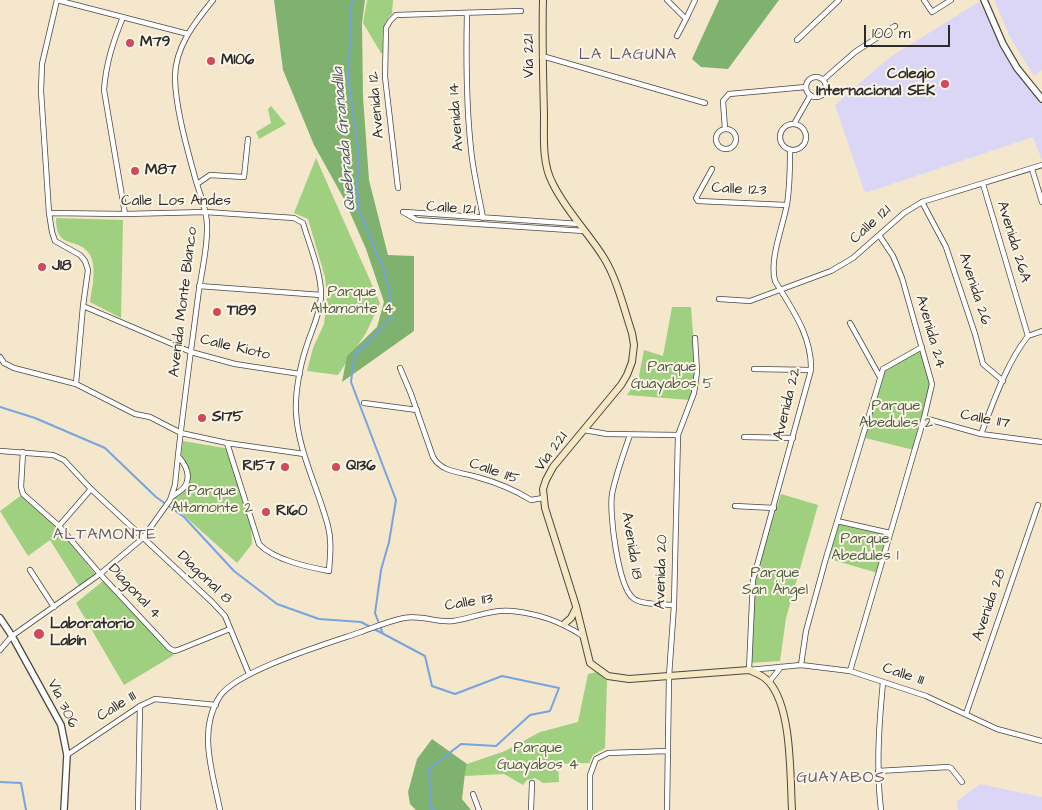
<!DOCTYPE html>
<html>
<head>
<meta charset="utf-8">
<style>
	body { margin:0 }
	#map { position:relative; width:1042px; height:810px; overflow:hidden; background:#f5e7cc; font-family:"Architects Daughter",sans-serif }
	canvas { display:block }
	.scale { position:absolute; left:864px; top:25px; width:86px; height:22px; box-sizing:border-box; border:2px solid #2b2b2b; border-top:0; padding-left:6px; font-size:15px; line-height:18px; white-space:nowrap; color:#2b2b2b; -webkit-text-stroke:4px #fcf5e5; paint-order:stroke }
</style>
</head>
<body>
<div id="map">
<canvas width="1042" height="810"></canvas>
<div class="scale">100 m</div>
</div>
<script>
const ctx = document.querySelector('canvas').getContext('2d');
ctx.lineJoin = 'round';
function paint(path, color) { ctx.fillStyle = color; ctx.fill(path, 'evenodd'); }
function stroke(path, color, width, dash) { ctx.strokeStyle = color; ctx.lineWidth = width; ctx.lineCap = dash ? 'butt' : 'round'; ctx.setLineDash(dash || []); ctx.stroke(path); }
function label(font, color, halo, rows, align = 'center') {
  ctx.font = font + ' "Architects Daughter",sans-serif'; ctx.lineWidth = 4; ctx.setLineDash([]); ctx.textBaseline = 'middle'; ctx.strokeStyle = halo; ctx.fillStyle = color; for (const [text, x, y, turn = 0] of rows) {
    ctx.save(); ctx.translate(x, y); ctx.rotate((+turn || 0) * Math.PI / 180); ctx.textAlign = isNaN(turn) ? turn : align; if (halo) ctx.strokeText(text, 0, 0); ctx.fillText(text, 0, 0); ctx.restore();
  }
}
paint(new Path2D(`
	M994 0H1042V70L1034 76 1010 37Z
	M979 2 1018 68 1042 100V160L1033 137 865 193 835 105 890 57Z
	M980 784 1042 797V810H958L957 801Z`), '#dcd6f6');
paint(new Path2D(`
	M367 0H393L392 14C380 23 383 39 383 53H381L363 23Z
	M271 106 286 124 259 139 256 132 271 123 268 109Z
	M316 158 380 303 366 333 338 375 307 371 313 348 324 324 327 297 325 277 308 219 294 213Z
	M56 218 123 220 121 318 90 302C92 288 97 268 90 255 78 235 56 252 56 218Z
	M672 307H691L696 374 690 400 627 395 639 376 644 350 663 356Z
	M922 347 932 384 914 450 861 437 883 369Z
	M183 441 230 449 251 522 252 544 237 563 169 502 185 487 188 478 181 459Z
	M23 494 55 525 96 575 79 586 50 540 28 556 0 511Z
	M781 494 818 505 786 618 780 661 749 663 753 580Z
	M837 521 890 533 878 573 826 558Z
	M103 581 174 655 124 685 76 603Z
	M597 672 607 681 605 748 593 755 589 763 558 764 559 782 543 783 535 778 527 780 523 785 504 774 464 776 467 764 505 751 540 732 578 722 588 674Z`), '#9ed07f');
paint(new Path2D(`
	M274 0H365L362 23 363 97 369 180 388 255 414 256V331L342 382 347 356 377 327 384 302 366 249 344 199 314 145 283 70Z
	M719 0H779L728 69 701 67 692 59Z
	M432 739 467 764 465 773 462 799 471 810H416L410 804 408 792 417 759Z`), '#7eb26e');
stroke(new Path2D(`
	M352 0 350 14 351 29 348 76 359 155 357 185 359 211 384 270 391 298 390 319 354 356 351 382 396 500 389 542 381 570 375 613 383 634
	M0 407 35 418 105 448 156 497 184 517 234 571 277 604 319 619 361 622 425 656 432 686 455 694 502 676 559 688 550 711 530 715 496 746 461 744 429 769 431 808 435 810
	M0 782 21 783 26 810`), '#75a4df', 2);
const minor = new Path2D(`
	M57 0 42 64 41 91 49 213 52 232 55 241 80 255 85 261 88 270 83 306 76 384
	M57 0 188 34
	M667 0 686 19 677 36
	M924 0 932 12 951 0
	M467 13C466 58 466 104 471 149 473 172 479 195 483 218
	M123 17C113 42 106 63 104 90L125 214
	M686 19 695 0
	M797 40 839 0
	M542 56 705 103
	M806 87a10 10 0 1 1 20 0a10 10 0 1 1-20 0Z
	M823 80 855 52 895 26
	M794 124 810 96
	M780 137a13 13 0 1 1 26 0a13 13 0 1 1-26 0Z
	M725 129 723 101 729 94 806 87
	M716 139a10 10 0 1 1 20 0a10 10 0 1 1-20 0Z
	M790 150C790 168 790 186 787 204 783 227 769 259 775 281 792 309 812 336 811 370L753 580 749 670 801 665 850 671 926 696 997 729 1042 741
	M712 169 696 198 698 201 786 205
	M1032 169 1042 202
	M197 184 210 175 244 177 248 139
	M983 184 1028 336
	M398 188 385 77 386 28 390 21 396 15 521 11
	M922 202 946 247 975 334 983 364 1003 381
	M403 212 417 220 584 231
	M405 212 579 224
	M49 213 125 214 206 212 294 218 303 223C309 244 322 274 321 297 320 315 311 331 306 348 300 366 295 393 296 412 298 451 318 488 328 526 332 541 330 556 329 571 308 567 274 560 259 544L227 443
	M199 286 321 295
	M719 299 750 301 831 271 853 258 904 213 922 202 1042 165
	M83 306 191 352 235 364 300 374
	M850 323 880 377
	M1028 336 1042 331
	M0 357 4 363 14 368 76 384 135 414 150 417 181 433 227 443 304 454
	M400 368 411 394 433 457C442 473 462 472 477 477 495 482 515 490 531 500L543 498
	M754 369 811 370
	M364 403 417 410
	M924 418 981 434 1042 442
	M584 430 607 434 678 435
	M981 434C994 401 1006 364 1028 336
	M630 435C623 455 616 474 612 494 609 513 618 586 633 598 640 605 664 604 674 605
	M744 437 793 438
	M1 451 53 455 64 460 91 489 212 602 225 616 249 674
	M23 452 21 487 23 494 59 526 100 574 169 648 174 651 178 650 230 629
	M172 497C176 493 182 491 185 486 192 475 185 464 178 456
	M735 506 774 508
	M837 521 890 533
	M59 526 91 489
	M30 570 54 607
	M0 650 12 636 100 574 143 538 170 500 175 485C181 422 190 359 198 297 201 273 208 249 207 225 207 210 200 195 196 181 188 152 175 107 175 77 175 47 195 22 213 0
	M801 665 806 631 826 558 883 369 922 347
	M850 671 924 418 932 384 902 278 893 256 879 235
	M769 682 781 667
	M966 714 1038 505
	M67 755 140 706 155 699 216 705
	M878 771 948 767 951 768 962 782
	M473 794 479 810
	M138 810 140 706
	M220 810C213 773 197 731 220 696 238 670 329 643 361 632 375 627 389 621 404 618 420 614 436 623 453 621 473 618 491 609 512 611 540 614 559 621 583 636
	M531 810 532 783
	M590 810V775L596 759 608 753 667 751
	M667 810 669 676 674 605 678 435 694 393 697 372 695 338
	M881 810C876 767 879 725 883 682`);
const tertiary = new Path2D(`
	M984 0 1003 44 1017 68 1042 99
	M0 618 12 636 61 725 67 755 64 810`);
const secondary = new Path2D(`
	M543 0C542 38 543 76 544 115 544 136 542 163 552 182 565 210 588 232 604 258 617 279 624 309 632 333L634 345 632 362 627 375 621 385 553 467 546 480 543 489 545 508 576 606 590 663 608 676 629 679 749 670C756 673 763 675 769 682 792 708 790 775 792 810
	M564 624 571 618 576 608`);
stroke(minor, '#494743', 6);
stroke(tertiary, '#494743', 8);
stroke(secondary, '#494743', 8);
stroke(minor, '#fff', 4.5);
stroke(tertiary, '#fff', 5.5);
stroke(secondary, '#f7e8c3', 6);
for (const [x, y, r, color] of [
	[130,43,5,"#d1495b"],
	[211,61,5,"#d1495b"],
	[945,84,5,"#d1495b"],
	[135,171,5,"#d1495b"],
	[42,267,5,"#d1495b"],
	[217,312,5,"#d1495b"],
	[202,418,5,"#d1495b"],
	[285,467,5,"#d1495b"],
	[336,467,5,"#d1495b"],
	[266,512,5,"#d1495b"],
	[39,634,6,"#d1495b"]
]) { const dot = new Path2D(); dot.arc(x, y, r, 0, 2 * Math.PI); ctx.fillStyle = color; ctx.fill(dot); stroke(dot, '#fcf5e5', 2); }
label('bold 15px', '#2b2b2b', '#fcf5e5', [
	["M79",140,43],
	["M106",221,61],
	["Colegio",935,75,"right"],
	["Internacional SEK",935,92,"right"],
	["M87",145,171],
	["J18",52,267],
	["T189",227,312],
	["S175",212,418],
	["R157",275,467,"right"],
	["Q136",346,467],
	["R160",276,512],
	["Laboratorio",50,625],
	["Labín",50,642]
], 'left');
label('15px', '#2b2b2b', '#fcf5e5', [
	["Vía 221",530,56,-90],
	["Avenida 12",377,105,-95],
	["Avenida 14",457,117,-94],
	["Calle 123",739,190,3],
	["Calle Los Andes",176,202],
	["Calle 121",451,209,4],
	["Calle 121",871,225,-42],
	["Avenida 26A",1013,242,73],
	["Avenida 26",974,289,72],
	["Avenida Monte Blanco",184,302,-83],
	["Avenida 24",930,332,74],
	["Calle Kioto",235,348,13],
	["Avenida 22",788,404,-76],
	["Calle 117",985,420,11],
	["Vía 221",552,452,-54],
	["Calle 115",494,472,19],
	["Avenida 18",631,546,81],
	["Avenida 20",662,572,-88],
	["Diagonal 8",204,578,44],
	["Diagonal 4",134,592,47],
	["Calle 113",469,603,-9],
	["Avenida 28",990,605,-71],
	["Calle 111",903,675,18],
	["Vía 306",62,704,64],
	["Calle 111",117,707,-32]
]);
label('15px', '#4e5d44', '#fcf5e5', [
	["Parque",352,293],
	["Altamonte 4",352,310],
	["Parque",672,368],
	["Guayabos 5",672,385],
	["Parque",896,407],
	["Abedules 2",896,424],
	["Parque",212,492],
	["Altamonte 2",212,509],
	["Parque",865,540],
	["Abedules 1",865,557],
	["Parque",775,574],
	["San Ángel",775,591],
	["Parque",538,749],
	["Guayabos 4",538,766]
]);
ctx.letterSpacing = '1px';
label('16px', '#655c6e', '#fcf5e5', [
	["LA LAGUNA",628,56],
	["ALTAMONTE",105,536],
	["GUAYABOS",841,779]
]);
ctx.letterSpacing = '0px';
label('italic 16px', '#45556a', '#fcf5e5', [
	["Quebrada Granadilla",345,139,-95]
]);
</script>
</body>
</html>
